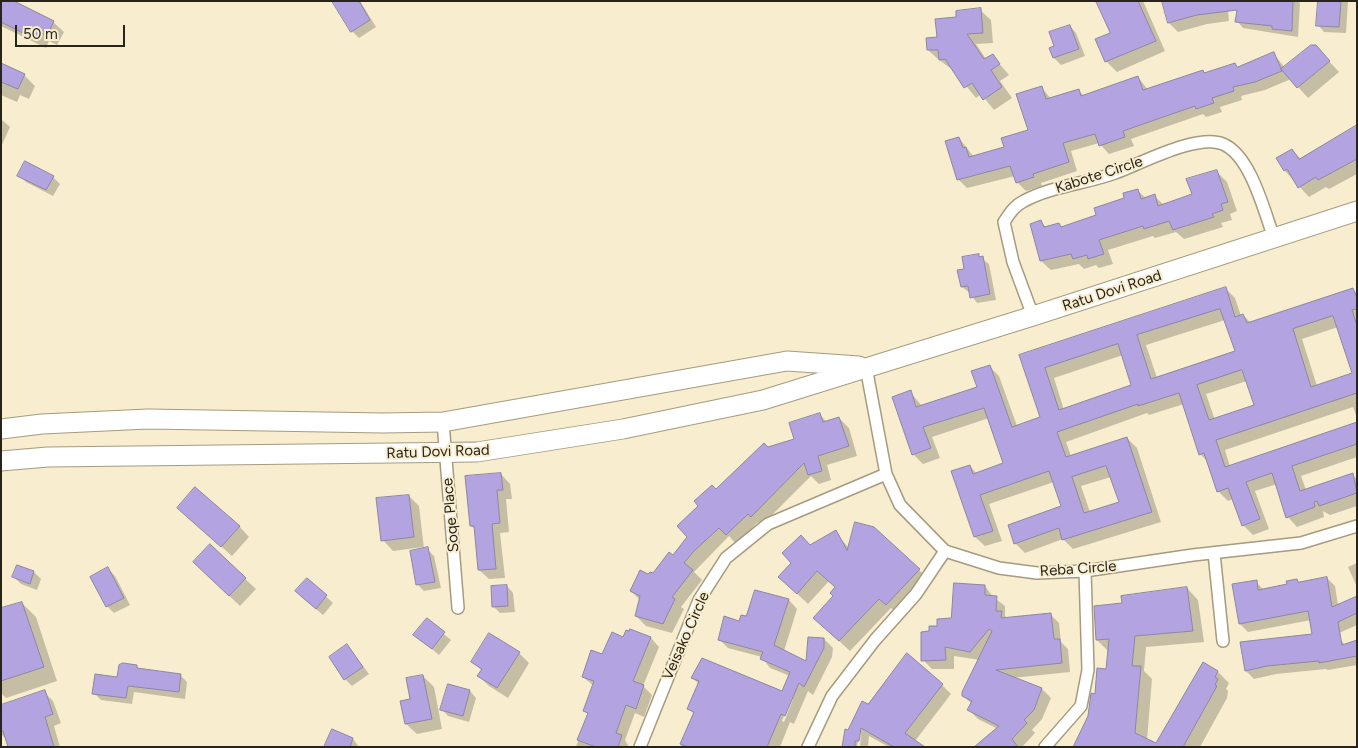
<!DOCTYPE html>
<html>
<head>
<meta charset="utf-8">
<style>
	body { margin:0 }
	#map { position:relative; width:1358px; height:748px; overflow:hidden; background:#f8edcf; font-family:Figtree,sans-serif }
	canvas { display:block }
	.frame { position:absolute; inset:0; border:2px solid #282419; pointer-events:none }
	.scale { position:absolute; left:15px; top:25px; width:110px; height:22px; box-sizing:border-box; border:2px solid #282419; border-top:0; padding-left:6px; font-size:15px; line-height:18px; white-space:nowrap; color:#282419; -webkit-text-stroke:4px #f8edcf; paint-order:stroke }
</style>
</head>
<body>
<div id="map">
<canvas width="1358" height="748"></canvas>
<div class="frame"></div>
<div class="scale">50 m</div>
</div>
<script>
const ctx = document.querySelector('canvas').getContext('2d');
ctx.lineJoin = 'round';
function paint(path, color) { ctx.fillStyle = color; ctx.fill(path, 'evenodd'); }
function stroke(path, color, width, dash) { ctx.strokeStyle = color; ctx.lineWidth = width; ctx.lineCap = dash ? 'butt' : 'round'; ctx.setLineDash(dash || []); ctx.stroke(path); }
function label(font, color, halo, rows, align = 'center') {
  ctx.font = font + ' Figtree,sans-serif'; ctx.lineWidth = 4; ctx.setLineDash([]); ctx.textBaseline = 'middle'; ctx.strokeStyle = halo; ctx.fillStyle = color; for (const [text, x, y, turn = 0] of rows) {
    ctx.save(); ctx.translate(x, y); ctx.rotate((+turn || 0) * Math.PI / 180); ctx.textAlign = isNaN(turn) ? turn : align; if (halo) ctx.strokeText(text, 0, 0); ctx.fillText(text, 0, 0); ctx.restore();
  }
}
paint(new Path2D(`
	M1 1 53 22 64 32 57 45 49 41 46 48 1 26Z
	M337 1H360L376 27 359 38 352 31Z
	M1097 1H1143L1165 51 1117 72 1107 62 1097 40 1111 33Z
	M1227 1 1229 21 1207 24 1178 32 1169 23Z
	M1239 1H1298L1300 3 1298 37 1243 28 1237 21Z
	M1319 1H1348L1346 33 1324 32 1318 25Z
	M980 10 991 20 993 43 976 44 986 59 992 55 1009 75 1000 81 1012 98 994 110 981 94 976 98 953 70 939 60 928 50 958 18Z
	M1070 26 1076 33 1085 56 1061 65 1054 58 1056 47Z
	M1315 46 1339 72 1308 98 1291 79 1265 90 1241 96 1242 100 1220 107 1222 112 1206 117 1203 114 1131 139 1134 146 1109 154 1099 143 1071 151 1077 171 1041 183 1042 186 1026 191 1017 182 1015 176 967 188 958 179 959 138 974 157 1006 147 1030 131 1042 88 1051 99 1079 91 1084 96 1138 77 1148 90 1203 71 1206 74 1235 64 1238 68 1273 53 1285 68Z
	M1 65 24 75 35 86 29 99 20 95 17 102 1 95Z
	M1 119 10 127 1 147Z
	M1357 127V174L1329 189 1326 187 1309 197 1285 171 1292 150 1301 159Z
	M1217 172 1227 182 1237 211 1230 214 1232 220 1221 223 1223 227 1184 239 1176 232 1155 238 1153 236 1108 250 1113 264 1099 268 1096 265 1084 269 1079 264 1051 270 1041 261V222L1047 228 1059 224 1062 228 1098 216 1137 190 1146 198 1154 196 1164 205 1193 195Z
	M19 175 53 177 60 184 53 196 26 182Z
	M978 256 989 264 996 300 977 303 970 293 962 287 966 270Z
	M1225 288 1235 298 1241 316 1243 315 1251 323 1353 290 1357 293V418L1353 407 1225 450 1230 467 1357 423V457L1301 476 1306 490 1352 475 1357 479V506L1330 515 1323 511 1324 517 1297 527 1288 517 1277 484 1255 491 1269 529 1253 535 1243 525 1233 499 1228 501 1218 491 1208 462 1200 454 1184 404 1149 415 1147 413 1066 442 1071 456 1127 438 1137 448 1161 522 1073 549 1063 539 1025 553 1015 543 1062 507 1054 482 989 504 1002 541 985 546 975 537 970 466 977 474 1005 464 989 418 932 437 940 458 923 464 913 454 910 392 922 406 978 388 989 366 999 376 1017 426 1042 418 1021 356ZM1225 320 1237 352 1157 378 1146 345ZM1338 327 1354 374 1317 386 1302 339ZM1123 355 1133 386 1064 410 1054 378ZM1247 381 1256 406 1215 420 1206 394ZM1111 477 1121 503 1090 512 1081 486Z
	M820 415 827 422 839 418 849 428 857 456 827 465 831 480 819 484 811 476 761 526 758 522 736 544 729 536 694 572 702 580 681 607 684 609 672 633 646 626 636 616 640 600 631 591 673 557 689 537 716 491 768 449 796 440Z
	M501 474 510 484 512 499H506L509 532 500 533 505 578 489 579 479 570 475 529 471 526Z
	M409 496 419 506 424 549H427L434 556 441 588 424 591 418 585 423 547 393 551 383 540Z
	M189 518 239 526 249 537 232 556Z
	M835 532 849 548 919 570 930 581 898 615 891 608 850 651 826 629 837 588 829 581 808 604 791 588 810 546Z
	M210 546 256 589 240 606 205 573Z
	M1357 563V587L1348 567Z
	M18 566 34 572 41 579 37 590 21 584 14 577Z
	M108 569 115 576 130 605 114 613 107 606Z
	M1327 578 1335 586 1338 605 1357 597V625L1321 641 1311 620 1248 632 1240 624 1256 582 1264 590 1288 585 1297 580 1300 583Z
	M307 579 333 603 323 615 303 598Z
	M507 586 513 593 515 612 500 613 493 606Z
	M985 586 993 597 1005 606V616L1007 618 1050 614 1059 623 1061 642 1068 649 1070 672 1012 678 1042 689 1051 698 1042 719 1032 730 1035 733 1022 747H976L998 729 978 719 969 710 972 704 963 696 980 660 954 656V669H932L923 660 930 633 952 620Z
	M1187 588 1198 600 1204 642 1146 647 1144 671 1152 679 1147 740 1156 744 1218 672 1229 683 1226 689 1228 691 1227 698 1200 747H1076L1107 670 1109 652 1097 640 1123 604Z
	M789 600 797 609 784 651 807 663 824 639 833 648 832 657 813 695 808 691 794 724 790 722 780 747H680L694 714 689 709 699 684 692 678 698 665 783 693 790 676 770 668 762 657 728 648 719 639 747 618ZM791 699H793L784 722 782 721Z
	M22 603 36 617 57 681 6 698 1 693V610Z
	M427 620 451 640 439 655 415 635Z
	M631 630 651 638 659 647 643 686 652 695 644 717 635 713 625 740 629 747H576L588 714 585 711 594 686 583 677Z
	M1341 640 1345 645 1357 642V665L1328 670 1326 669 1276 674 1254 679 1246 671 1241 643Z
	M347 645 369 674 352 686 345 679Z
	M519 653 529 663 508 698 489 686 479 676 482 671 473 662Z
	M137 667 140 670 180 675 187 682 185 699 134 692 132 704 101 700 94 693Z
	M423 676 434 687 442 729 417 734 406 724 402 702 412 700Z
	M942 685 951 694 915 741 923 747H889L869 736 868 747H860L861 732 859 735 857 747H844L849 731 868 706Z
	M470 691 476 698 469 722 448 716 442 709Z
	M44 692 53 701 61 723 54 726 60 747H9L7 740 1 734V707Z
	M332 730 353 739 359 747H325Z`), '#0003');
const building = new Path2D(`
	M1 1H14L54 21 47 36 39 32 35 39 1 22Z
	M332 1H359L370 20 351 32Z
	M1096 1H1138L1156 41 1105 62 1095 39 1110 33Z
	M1162 1H1293L1292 31 1272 29V26L1235 22 1237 10 1197 15 1168 23Z
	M1318 1H1341L1339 27 1316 26Z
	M981 8 983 33 967 34 984 59 993 54 1000 64 991 70 1002 87 983 100 972 83 964 88 945 59 939 60 938 50H927L926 38 937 37 935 19 956 17V11Z
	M1070 25 1079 49 1053 58 1049 48 1054 46 1049 32Z
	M1311 45H1316L1330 61 1297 88 1281 69Z
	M1274 52 1282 71 1255 82 1233 87 1234 91 1212 98 1214 103 1196 109 1195 106 1123 131 1125 137 1099 146 1095 134 1063 143 1069 162 1033 174 1034 177 1016 183 1010 166 957 180 945 141 959 137 963 148 966 147 969 157 1004 147 1001 138 1028 130 1016 94 1042 86 1046 99 1079 89 1081 96 1138 76 1143 90 1203 70 1204 73 1235 63 1237 67Z
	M1 63 25 74 18 89 1 82Z
	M1357 125V159L1318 180 1316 177 1298 188 1287 169 1284 171 1276 158 1292 149 1299 159Z
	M25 161 54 176 46 190 17 176Z
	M1217 170 1228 202 1221 204 1223 210 1212 214 1214 217 1173 230 1169 221 1144 229 1143 226 1099 240 1104 254 1088 259 1087 255 1073 259 1071 254 1040 261 1030 224 1041 220 1044 227 1059 223 1061 227 1096 215 1094 208 1124 198 1123 193 1138 189 1141 199 1155 194 1158 206 1192 194 1186 179Z
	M979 254V257L983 256 990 294 970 298 968 286 961 287 957 270 964 269 962 257Z
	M1226 287 1235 317 1243 314 1247 323 1353 288 1357 298V309L1352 310 1357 326V393L1216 440 1225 467 1357 422V444L1292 466 1300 491 1353 473 1357 493 1319 506 1317 501 1314 502 1315 507 1286 518 1272 473 1246 482 1260 519 1242 526 1228 488 1217 492 1204 453 1199 455 1179 393 1138 406V404L1057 432 1066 457 1127 437 1152 512 1062 540 1059 528 1014 544 1008 525 1061 506 1049 471 980 495 993 531 974 537 951 471 970 465 973 474 1003 463 984 408 923 427 931 448 912 455 892 397 911 390 916 407 977 387 971 371 990 365 1012 427 1040 417 1019 355ZM1220 309 1235 351 1151 379 1137 335ZM1333 316 1352 373 1311 387 1293 329ZM1118 344 1131 385 1059 410 1045 368ZM1242 370 1254 405 1209 420 1197 385ZM1106 466 1119 502 1084 513 1072 477Z
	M820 413 823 422 839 417 849 446 818 456 822 471 808 475 804 463 751 517 748 514 726 535 719 528 693 552 684 563 693 570 672 597 675 599 663 624 635 616 640 596 630 591 640 570 648 574 650 572 653 573 669 552 673 555 687 537 677 526 698 506 694 501 712 485 716 489 764 443 768 447 794 439 789 423Z
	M501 473 503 490H497L500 523 492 524 496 569 478 570 474 526H470L465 476Z
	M195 487 240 526 221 547 177 508Z
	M409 495 414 537 381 541 376 498Z
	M855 522 874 527 920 569 886 605 879 599 839 641 813 618 833 596 830 593 835 587 817 571 797 594 778 577 791 563 782 553 801 535 810 545 836 530 847 550Z
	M210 544 246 578 229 596 193 562Z
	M428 547 435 582 416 585 410 551Z
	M17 565 34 571 30 584 12 577Z
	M108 567 124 598 106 607 90 577Z
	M1327 577 1332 607 1357 596V613L1338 622 1342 645 1357 640V656L1319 663V661L1267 666 1245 671 1240 642 1312 634 1308 611 1239 624 1232 584 1257 580 1258 590 1287 584 1286 581 1297 579 1298 582Z
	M307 578 327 595 316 609 295 591Z
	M954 583 985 585V595L997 596 996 611H1002L1001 618 1051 613 1054 639H1060L1062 663 996 670 1042 688 1034 710 1024 720 1027 723 1012 739 1018 747H974L999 726 967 710 972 701 962 696V692L992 631 989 629 970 652 945 647 946 660 921 661V632L929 631V626H937V619L951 618Z
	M507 585 508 606 492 607 491 586Z
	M1187 587 1193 631 1135 636 1132 666H1141L1135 733 1156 743 1203 662 1218 671 1215 677 1218 679 1215 685 1217 686 1183 747H1073L1088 716 1091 693 1095 694 1097 668 1106 669 1109 639 1096 640 1094 606 1122 603 1121 596Z
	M755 590 789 599 774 645 806 661 808 637 824 638V648L804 687 799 683 785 716 781 714 767 747H688L680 744 694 712 687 709 699 681 691 678 702 658 782 691 790 672 760 659 763 652 718 640 724 616 739 621 741 615 746 616Z
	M22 602 44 667 1 681V608Z
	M427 618 445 632 432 649 413 635Z
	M630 629 651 637 633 681 644 685 636 709 626 705 616 733 622 735 618 747H596L577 740 588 713 583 711 594 681 582 677 591 650 602 654 612 632 623 637 626 630 629 631Z
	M489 633 520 652 497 688 477 676 482 669 471 662Z
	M347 644 363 667 344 680 329 657Z
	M907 653 943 684 905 733 925 747H894L861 728 859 741H855V747H842L845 729 848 730 862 701 868 704Z
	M123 663 137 665V668L181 674 179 692 128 686 126 698 92 694 95 674 117 677 119 665Z
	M423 675 432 719 405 724 400 701 410 699 406 678Z
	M448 684 470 690 463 716 440 710Z
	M45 690 53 714 45 717 54 747H8L3 731 1 732V705Z
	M332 729 353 738 350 747H324Z`);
paint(building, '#b3a4e1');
stroke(building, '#8c86a1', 1);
const street = new Path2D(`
	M1033 316 1013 262 1004 222C1010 213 1014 206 1024 201 1052 186 1085 184 1115 173 1140 164 1197 133 1223 144 1251 156 1264 211 1274 238
	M866 367 886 474 900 505 945 551 999 568 1037 573 1085 571 1193 555 1301 543 1357 526
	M443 422 458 608
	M1214 553 1223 641
	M640 747 699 600 726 558 768 524 886 474
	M808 747 832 696 875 640 916 594 945 551
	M1045 747 1081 706 1088 670 1085 571`);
const primary = new Path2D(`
	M1 429 42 424 148 419 383 423 443 422 787 361 859 366
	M1 461 48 457 477 452 623 429 763 400 1033 316 1357 211`);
stroke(street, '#a59b7f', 14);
stroke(primary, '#a59b7f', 21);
stroke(street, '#fff', 11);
stroke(primary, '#fff', 19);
label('15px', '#282419', '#f8edcf', [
	["Kabote Circle",1099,175,-18],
	["Ratu Dovi Road",1112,291,-18],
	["Ratu Dovi Road",438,452,-2],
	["Soqe Place",451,515,-95],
	["Reba Circle",1078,569,-4],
	["Veisako Circle",686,636,-66]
]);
</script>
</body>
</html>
